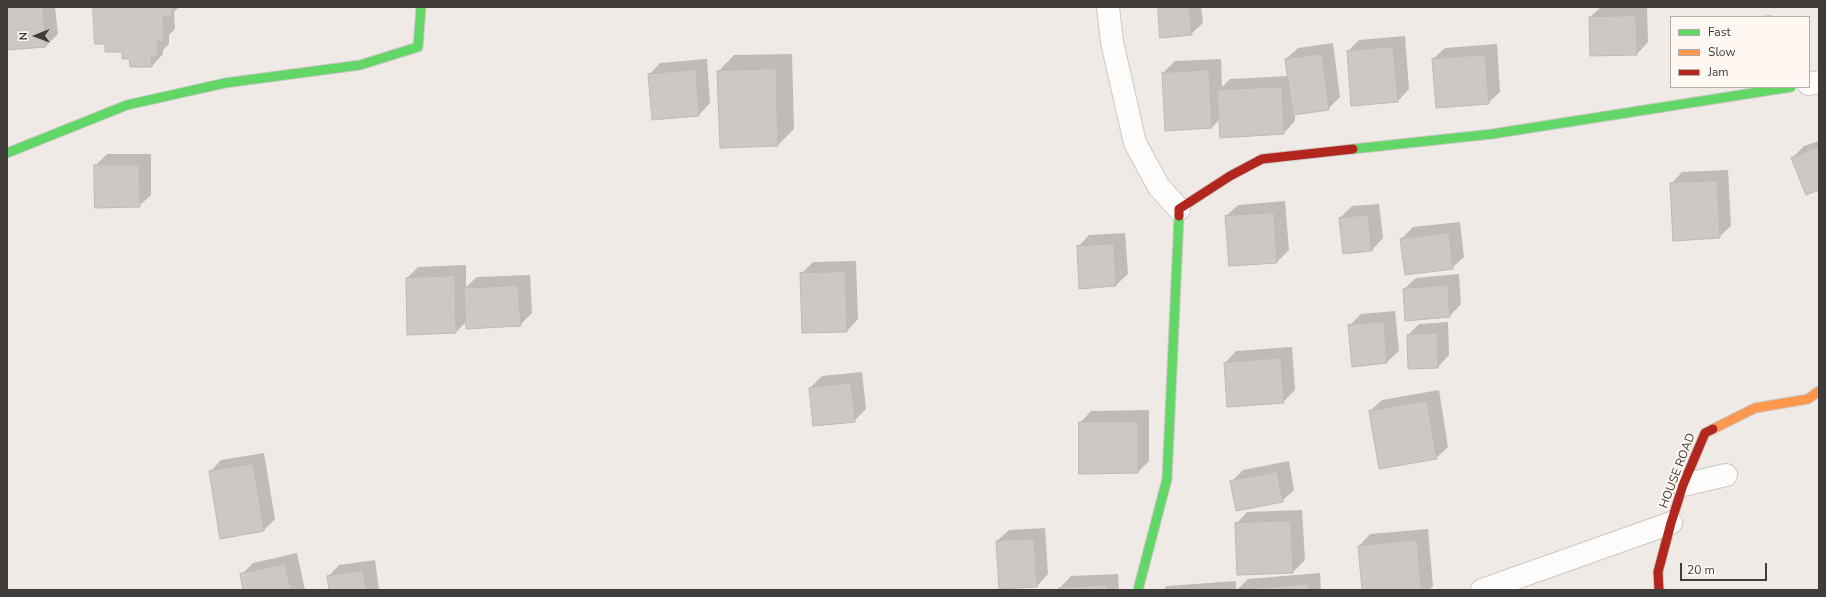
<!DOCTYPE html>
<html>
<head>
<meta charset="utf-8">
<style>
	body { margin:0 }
	#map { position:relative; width:1826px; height:597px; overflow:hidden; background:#f0eae6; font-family:"Nunito Sans",sans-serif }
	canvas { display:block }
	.frame { position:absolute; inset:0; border:8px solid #3f3c39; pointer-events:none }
	.legend { position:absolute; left:1670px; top:16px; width:140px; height:72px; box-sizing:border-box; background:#fff7f2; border:1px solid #b2aca8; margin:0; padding:5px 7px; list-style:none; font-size:12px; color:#3f3c39 }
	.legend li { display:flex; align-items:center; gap:8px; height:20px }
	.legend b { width:20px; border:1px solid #b2aca8 }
	.north { position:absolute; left:16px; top:16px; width:40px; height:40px; -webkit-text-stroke:3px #fff7f2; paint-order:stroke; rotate:269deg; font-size:11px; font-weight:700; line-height:16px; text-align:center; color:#3f3c39 }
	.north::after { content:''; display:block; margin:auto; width:14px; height:18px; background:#3f3c39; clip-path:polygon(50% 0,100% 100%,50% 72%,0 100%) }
	.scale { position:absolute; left:1680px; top:563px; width:87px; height:18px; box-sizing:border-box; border:2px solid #3f3c39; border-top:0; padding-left:5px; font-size:12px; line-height:14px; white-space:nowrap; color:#3f3c39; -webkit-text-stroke:3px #fff7f2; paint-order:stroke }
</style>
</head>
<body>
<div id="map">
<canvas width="1826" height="597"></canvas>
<div class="frame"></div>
<ul class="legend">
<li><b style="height:5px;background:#63d668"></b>Fast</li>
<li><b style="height:5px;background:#ff974d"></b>Slow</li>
<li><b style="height:5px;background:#b3261e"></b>Jam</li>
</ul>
<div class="north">N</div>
<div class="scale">20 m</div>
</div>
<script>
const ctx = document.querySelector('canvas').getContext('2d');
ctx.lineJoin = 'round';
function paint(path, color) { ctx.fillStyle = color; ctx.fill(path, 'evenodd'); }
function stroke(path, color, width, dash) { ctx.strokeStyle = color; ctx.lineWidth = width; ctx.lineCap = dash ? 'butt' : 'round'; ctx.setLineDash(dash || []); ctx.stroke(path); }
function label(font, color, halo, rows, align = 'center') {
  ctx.font = font + ' "Nunito Sans",sans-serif'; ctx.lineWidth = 4; ctx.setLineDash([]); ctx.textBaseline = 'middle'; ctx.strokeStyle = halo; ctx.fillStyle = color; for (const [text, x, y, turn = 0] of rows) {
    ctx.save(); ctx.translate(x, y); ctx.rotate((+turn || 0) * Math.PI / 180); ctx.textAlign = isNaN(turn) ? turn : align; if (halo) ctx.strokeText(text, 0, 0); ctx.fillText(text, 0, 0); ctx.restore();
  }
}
paint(new Path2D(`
	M7 7H55L58 34 46 46 7 49Z
	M94 7H179L174 12 175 29 169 35V44L163 50V54L152 66 130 58 123 51 106 43Z
	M1159 7H1201L1203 23 1191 34Z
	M1601 7H1647L1648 42 1637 54 1590 17Z
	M1771 15V17H1754Z
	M1405 36 1409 89 1398 101 1348 51 1359 40Z
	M1333 43 1340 97 1328 109 1295 113V121L1284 133 1220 119 1212 127 1163 73 1175 61 1221 59 1222 87 1230 79 1289 76 1286 59 1298 48Z
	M1497 44 1500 92 1488 103 1433 59 1445 48Z
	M792 54 794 129 778 145 718 72 734 55Z
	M707 59 710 103 699 115 649 75 660 63Z
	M1819 141V189L1792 158 1804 146Z
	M107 154H151V195L139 206 95 166Z
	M1728 170 1731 226 1719 237 1671 184 1682 172Z
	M1285 201 1289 250 1277 262 1230 265 1226 216 1238 205Z
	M1379 204 1383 238 1372 250 1340 218 1352 206Z
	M1460 222 1464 257 1452 268 1401 239 1413 227Z
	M1125 233 1128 274 1116 285 1080 288 1078 247 1089 235Z
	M856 261 858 319 847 331 801 274 813 262Z
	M466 265V287L477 277 530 275 532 313 520 325 466 322 456 332 407 278 418 267Z
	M1459 274 1461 304 1450 316 1404 289 1416 278Z
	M1395 311 1399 351 1387 362 1353 366 1349 326 1361 314Z
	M1448 322 1449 355 1438 367 1408 335 1419 324Z
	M1292 347 1295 390 1283 402 1228 406 1225 363 1236 351Z
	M862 372 866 409 854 421 810 388 822 376Z
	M1439 390 1448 447 1436 458 1370 411 1382 400Z
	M1149 410V461L1138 472 1080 423 1091 411Z
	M264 453 275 519 264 530 210 472 221 460Z
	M1289 461 1294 490 1282 501 1231 482 1243 470Z
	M1302 510 1305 560 1293 572 1236 524 1247 512Z
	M1045 528 1048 574 1037 586 997 541 1009 530Z
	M1428 529 1433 586 1429 590H1363L1359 546 1370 534Z
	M297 553 305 590H245L241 575 253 563Z
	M375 560 379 590H330L328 577 339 565Z
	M1320 573 1321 590H1237L1248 579Z
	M1118 574 1119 590H1060V588L1071 576Z
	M1236 581V590H1163L1167 586Z`), '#0003');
const building = new Path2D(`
	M7 7H43L46 47 7 50Z
	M93 7H172V16H163L164 41 157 42 158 57H151L152 67H130L129 59H122V52H105V44H95Z
	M1158 7H1189L1192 35 1160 38Z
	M1636 16 1637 55 1590 56 1589 17Z
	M1393 47 1398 102 1351 106 1347 51Z
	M1322 54 1329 110 1293 115 1285 59Z
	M1485 55 1489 104 1436 108 1432 59Z
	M776 69 778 146 720 148 717 71Z
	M696 70 699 116 652 120 648 74Z
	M1209 70 1212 128 1165 131 1162 73Z
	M1282 87 1284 134 1220 138 1217 90Z
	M1819 147V190L1806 195 1791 158Z
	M94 165H139L140 207 95 208Z
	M1717 181 1720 238 1673 241 1670 183Z
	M1274 213 1277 263 1229 266 1225 216Z
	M1368 215 1372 251 1343 254 1339 218Z
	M1449 233 1453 269 1405 275 1400 239Z
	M1114 244 1116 286 1079 289 1077 246Z
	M845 272 847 332 802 333 800 273Z
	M455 276 456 333 407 335 406 278Z
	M1448 285 1450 317 1405 321 1403 289Z
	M518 286 521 326 466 329 464 288Z
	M1384 322 1387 363 1352 367 1348 325Z
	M1437 333 1438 368 1408 369 1407 335Z
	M1281 358 1284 403 1227 407 1224 363Z
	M851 383 855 422 813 426 809 388Z
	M1427 401 1437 459 1379 469 1369 411Z
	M1079 422H1138V473L1079 474Z
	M253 464 264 531 220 539 209 471Z
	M1277 472 1283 502 1236 511 1230 481Z
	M1291 521 1293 573 1237 575 1235 523Z
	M1034 539 1037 587 999 589 996 541Z
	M1417 540 1421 590H1362L1358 546Z
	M285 564 291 590H243L240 574Z
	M363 571 366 590H329L327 576Z
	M1309 584V590H1237Z
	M1106 585 1107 590H1059V588Z`);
paint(building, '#ccc8c5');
stroke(building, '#bdb9b6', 1);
const street = new Path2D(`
	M1108 7 1112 42 1135 143 1159 187 1179 209
	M1809 84 1819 82
	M1683 485 1726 475
	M1482 590 1671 523`);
const fast = new Path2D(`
	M1353 149 1492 134 1791 87
	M7 153 127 105 225 83 360 65 418 47 421 7
	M1138 590 1167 479 1179 216`);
const slow = new Path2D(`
	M1713 429 1755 408 1808 399 1819 391`);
const jam = new Path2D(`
	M1179 216V209L1230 176 1262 159 1353 149
	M1659 590 1658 572 1671 523 1683 485 1705 433 1713 429`);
stroke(street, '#cbc8c5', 24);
stroke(fast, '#cbc8c5', 11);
stroke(slow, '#cbc8c5', 11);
stroke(jam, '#cbc8c5', 11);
stroke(street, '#fdfcfb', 22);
stroke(fast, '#63d668', 9);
stroke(slow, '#ff974d', 9);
stroke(jam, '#b3261e', 9);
label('12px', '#3f3c39', '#fff7f2', [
	["HOUSE ROAD",1678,471,-69]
]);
</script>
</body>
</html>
